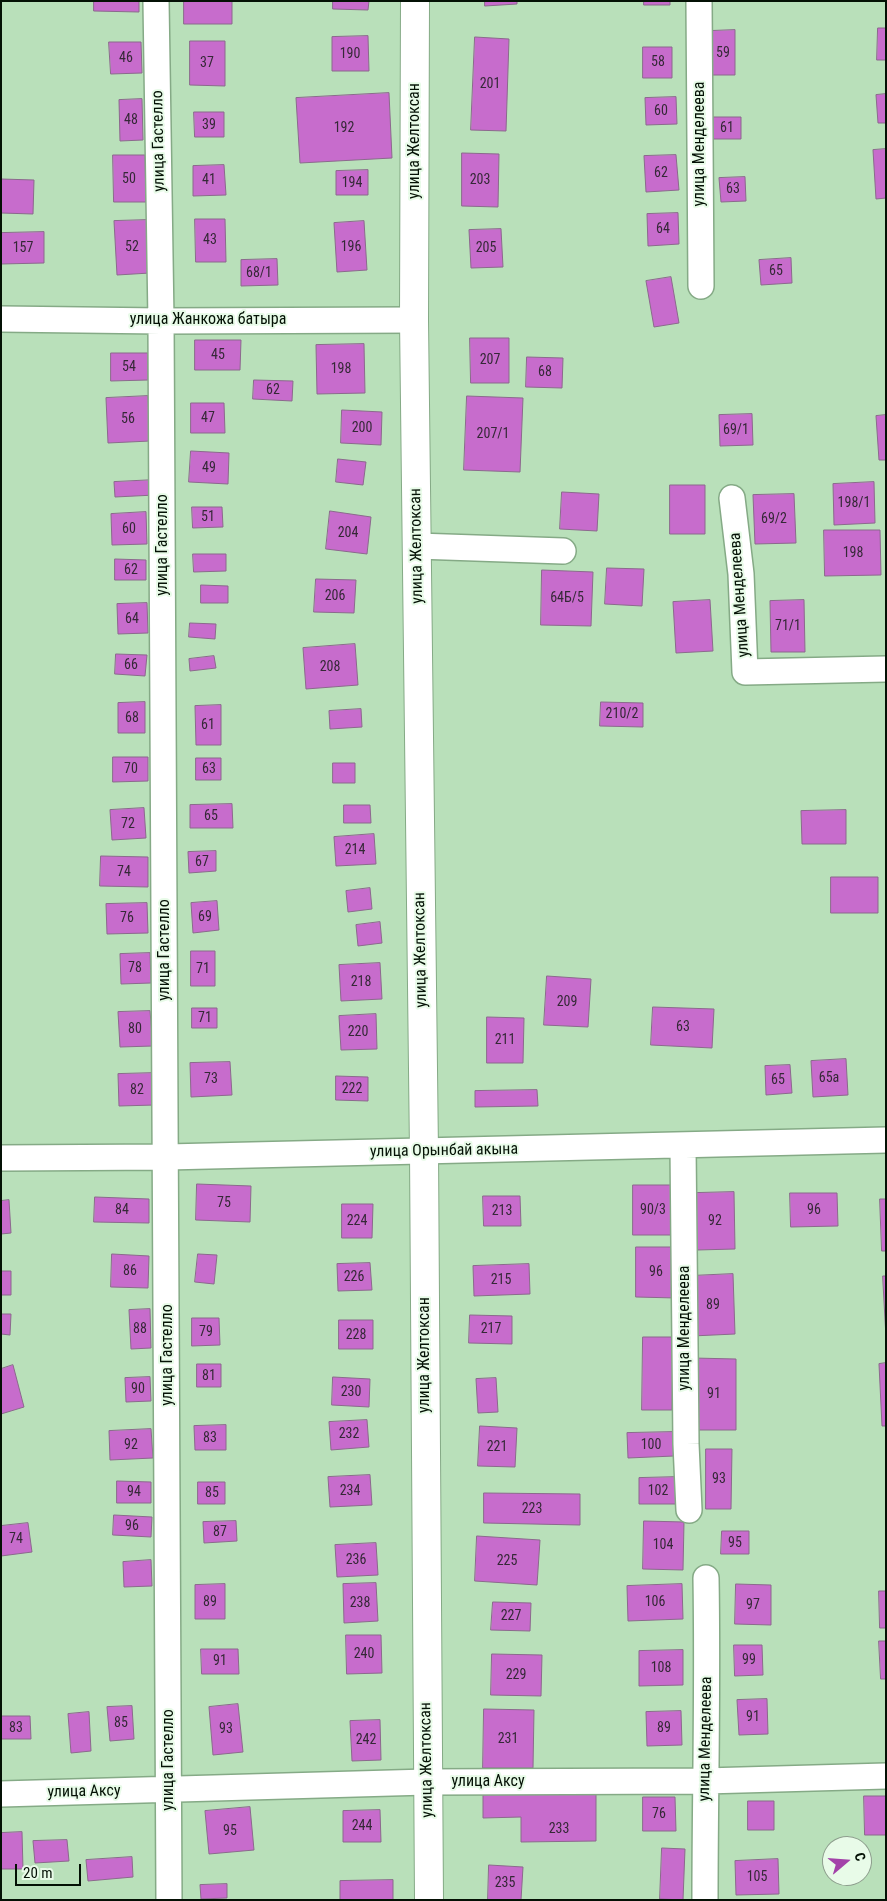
<!DOCTYPE html>
<html>
<head>
<meta charset="utf-8">
<style>
	body { margin:0 }
	#map { position:relative; width:887px; height:1901px; overflow:hidden; background:#b9e0ba; font-family:"Roboto Condensed",sans-serif }
	canvas { display:block }
	.frame { position:absolute; inset:0; border:2px solid #041105; pointer-events:none }
	.north { position:absolute; left:822px; top:1836px; width:50px; height:50px; box-sizing:border-box; background:#e8fbe8; border:1px solid #8d9d8d; border-radius:50%; rotate:72deg; font-size:14px; font-weight:700; line-height:20px; text-align:center; color:#041105 }
	.north::after { content:''; display:block; margin:auto; width:18px; height:22px; background:#a342a9; clip-path:polygon(50% 0,100% 100%,50% 72%,0 100%) }
	.scale { position:absolute; left:15px; top:1864px; width:66px; height:22px; box-sizing:border-box; border:2px solid #041105; border-top:0; padding-left:6px; font-size:15px; line-height:18px; white-space:nowrap; color:#041105; -webkit-text-stroke:4px #e8fbe8; paint-order:stroke }
</style>
</head>
<body>
<div id="map">
<canvas width="887" height="1901"></canvas>
<div class="frame"></div>
<div class="north">С</div>
<div class="scale">20 m</div>
</div>
<script>
const ctx = document.querySelector('canvas').getContext('2d');
ctx.lineJoin = 'round';
function paint(path, color) { ctx.fillStyle = color; ctx.fill(path, 'evenodd'); }
function stroke(path, color, width, dash) { ctx.strokeStyle = color; ctx.lineWidth = width; ctx.lineCap = dash ? 'butt' : 'round'; ctx.setLineDash(dash || []); ctx.stroke(path); }
function label(font, color, halo, rows, align = 'center') {
  ctx.font = font + ' "Roboto Condensed",sans-serif'; ctx.lineWidth = 4; ctx.setLineDash([]); ctx.textBaseline = 'middle'; ctx.strokeStyle = halo; ctx.fillStyle = color; for (const [text, x, y, turn = 0] of rows) {
    ctx.save(); ctx.translate(x, y); ctx.rotate((+turn || 0) * Math.PI / 180); ctx.textAlign = isNaN(turn) ? turn : align; if (halo) ctx.strokeText(text, 0, 0); ctx.fillText(text, 0, 0); ctx.restore();
  }
}
const building = new Path2D(`
	M94 1H139V12L94 11Z
	M184 1H232V24H184Z
	M333 1H369L368 10 333 9Z
	M485 1H517V4L485 6Z
	M644 1H670V5H644Z
	M878 28H886V60H877Z
	M735 30V75H711L710 31Z
	M368 36 369 71H332V37Z
	M475 37 509 39 506 131 471 130Z
	M190 41H225V86L190 85Z
	M109 42H141L142 73 111 74Z
	M643 47H672V78H643Z
	M389 93 392 158 300 163 296 98Z
	M886 94V123H878L876 95Z
	M676 97 677 124 646 125 645 98Z
	M142 99 143 140 120 141 119 100Z
	M194 112H224V137H195Z
	M713 117H741V139H713Z
	M886 149V198L876 199 873 150Z
	M462 153 499 154 498 207 462 206Z
	M113 155H145L146 202H114Z
	M676 155 679 190 646 192 644 156Z
	M224 165 226 195 193 196V166Z
	M368 170V195H336V171Z
	M745 177 746 201 721 202 719 178Z
	M1 179 34 180 33 214 1 213Z
	M678 213 679 244 648 246 647 214Z
	M195 219H225L226 262H196Z
	M148 220 150 273 117 275 114 221Z
	M364 221 367 270 337 272 334 223Z
	M501 229 503 267 471 268 469 230Z
	M44 232V263L1 264V233Z
	M791 258 792 283 761 285 759 260Z
	M277 259 278 285 241 286V260Z
	M671 277 679 323 654 327 646 281Z
	M470 338H509V383H471Z
	M195 340H241L240 370H195Z
	M364 344 365 393 317 394 316 345Z
	M111 353H148V380L111 381Z
	M527 357 563 358 562 388 526 387Z
	M254 380 293 381 292 401 253 399Z
	M148 396 150 441 108 443 106 398Z
	M467 396 523 398 520 472 464 470Z
	M191 403H224L225 433H191Z
	M342 410 382 412 381 445 341 443Z
	M752 414 753 445 720 446 719 415Z
	M886 415V460H879L876 416Z
	M191 451 229 453 228 484 189 482Z
	M338 459 366 462 363 485 336 482Z
	M155 480V495L115 497 114 482Z
	M874 482 875 523 834 525 833 484Z
	M670 485H705V534H670Z
	M562 492 599 494 597 531 560 529Z
	M794 494 796 543 755 544 753 495Z
	M192 507H222L223 527 193 528Z
	M330 511 371 517 367 554 326 549Z
	M146 512 147 544 112 545 111 514Z
	M824 530H880L881 575 825 576Z
	M193 554H226V571L194 572Z
	M115 559 146 560V580H115Z
	M607 568 644 569 642 606 605 604Z
	M542 570 593 572 591 626 541 625Z
	M316 579 356 580 354 613 314 612Z
	M201 585 228 586V603H201Z
	M710 600 713 651 676 653 673 602Z
	M804 600 805 652H771L770 601Z
	M147 603 148 633 118 634 117 604Z
	M190 623 216 624 215 639 189 637Z
	M355 644 358 685 306 689 303 648Z
	M116 654 147 655 145 676 115 674Z
	M214 656 216 668 190 671 189 659Z
	M145 702V733H118V703Z
	M601 702 643 703V727L600 726Z
	M221 705V745H196L195 706Z
	M361 709 362 727 330 729 329 711Z
	M113 757H148V781L113 782Z
	M196 758H221V780H196Z
	M333 763H355V783H333Z
	M232 804 233 828H190V805Z
	M344 805H370L371 823H344Z
	M144 808 146 838 112 840 110 810Z
	M846 810V844H802L801 811Z
	M374 834 376 864 336 866 334 837Z
	M216 851V871L189 873 188 852Z
	M101 856 148 857V887L100 886Z
	M831 877H878V913H831Z
	M370 888 372 909 348 912 346 891Z
	M217 901 219 930 193 933 191 903Z
	M147 903 148 933 107 934 106 904Z
	M380 922 382 943 358 946 356 925Z
	M191 951H215V986H191Z
	M150 953 151 983 121 984 120 954Z
	M380 963 382 999 341 1001 339 965Z
	M547 976 591 979 588 1027 544 1025Z
	M653 1007 714 1009 712 1048 651 1045Z
	M192 1008H217V1028H192Z
	M150 1011 153 1046 120 1047 118 1012Z
	M376 1014 377 1049 341 1050 339 1016Z
	M487 1017 524 1018 523 1063H487Z
	M846 1059 848 1095 813 1097 811 1061Z
	M230 1062 232 1095 191 1097 190 1063Z
	M790 1065 792 1093 766 1095 765 1066Z
	M155 1073V1105L119 1106 118 1074Z
	M336 1076 368 1077V1101L336 1100Z
	M537 1090 538 1106 475 1107V1091Z
	M197 1184 251 1186 250 1222 196 1220Z
	M633 1185H673V1235H633Z
	M734 1192 735 1249 697 1250 696 1193Z
	M790 1193H837L838 1226 791 1227Z
	M483 1196H520L521 1226H484Z
	M95 1197 149 1199V1223L94 1222Z
	M880 1199H886V1251H882Z
	M9 1200 11 1233 1 1234V1201Z
	M342 1204H373L372 1238H342Z
	M636 1247H676V1298L636 1297Z
	M112 1254 149 1256 148 1288 111 1287Z
	M198 1254 217 1255 214 1284 195 1282Z
	M370 1263 372 1290 338 1291 337 1264Z
	M529 1264 530 1294 474 1296 473 1266Z
	M1 1271H11V1295H1Z
	M733 1274 735 1334 692 1336 690 1276Z
	M883 1276H886V1337Z
	M150 1309 151 1348 131 1349 129 1310Z
	M1 1314H11L10 1335 1 1334Z
	M470 1315 512 1316V1344L469 1343Z
	M192 1318H219L220 1345 192 1346Z
	M339 1320H373V1349H339Z
	M643 1337H673L672 1410H642Z
	M693 1358 736 1359V1430H693Z
	M886 1363V1426H882L879 1364Z
	M197 1364H221V1387H197Z
	M13 1365 24 1407 1 1414V1369Z
	M150 1377 151 1401 126 1402 125 1378Z
	M333 1377 370 1379 369 1407 332 1405Z
	M496 1378 498 1412 478 1413 476 1379Z
	M367 1420 369 1447 331 1450 329 1422Z
	M226 1425V1450H195L194 1426Z
	M480 1426 517 1428 515 1467 478 1466Z
	M151 1429 153 1458 110 1460 109 1431Z
	M673 1432 674 1456 628 1458 627 1433Z
	M706 1449H732L731 1509H706Z
	M370 1475 372 1505 330 1507 328 1477Z
	M678 1477V1504H639V1478Z
	M117 1481 151 1482V1503H117Z
	M198 1482H225V1504H198Z
	M484 1493 580 1494V1525L484 1523Z
	M114 1515 152 1517 151 1537 113 1535Z
	M236 1521 237 1541 204 1543 203 1522Z
	M644 1521 684 1522 683 1570 643 1569Z
	M28 1523 32 1552 1 1556V1526Z
	M722 1531H749V1554H721Z
	M477 1536 540 1540 537 1585 475 1581Z
	M376 1543 378 1575 337 1577 335 1545Z
	M151 1560 152 1586 124 1587 123 1562Z
	M376 1583 378 1621 344 1623 343 1584Z
	M225 1584V1619H195V1585Z
	M682 1584 683 1619 628 1621 627 1586Z
	M736 1584 771 1585V1625L735 1624Z
	M879 1591H886V1628H880Z
	M493 1602 531 1603 530 1631 491 1630Z
	M346 1635H381L382 1673 347 1674Z
	M879 1641H886V1679H881Z
	M734 1645H762L763 1675 735 1676Z
	M201 1649H238L239 1674H202Z
	M683 1650V1685L639 1686V1651Z
	M492 1654 542 1655 541 1696 491 1695Z
	M767 1699 768 1734 739 1735 737 1700Z
	M238 1704 243 1752 213 1755 209 1707Z
	M132 1706 134 1739 110 1741 107 1707Z
	M484 1709 534 1710 533 1768H483Z
	M681 1711 682 1745 647 1746 646 1712Z
	M89 1712 91 1751 71 1753 68 1714Z
	M1 1716H30L31 1739H1Z
	M380 1720 381 1760 352 1761 350 1721Z
	M596 1793V1841L521 1842V1817L483 1818V1795Z
	M864 1796H886V1835H865Z
	M643 1797H675L676 1831H643Z
	M748 1801H774V1830H748Z
	M250 1807 254 1850 209 1854 205 1811Z
	M380 1810 381 1842H343V1811Z
	M22 1832 23 1869H1V1833Z
	M67 1840 69 1861 35 1863 33 1841Z
	M662 1848 685 1849 683 1900 660 1899Z
	M132 1857 133 1877 88 1881 86 1860Z
	M778 1859 779 1894 736 1895 735 1861Z
	M489 1865 523 1867 521 1900H488Z
	M393 1880V1900H340V1881Z
	M227 1884V1898L201 1899 200 1885Z`);
paint(building, '#c76ccc');
stroke(building, '#8b698c', 1);
const street = new Path2D(`
	M156 1 161 321 169 1900
	M699 1 701 286
	M1 319 161 321 414 320
	M732 498 741 574 745 672 886 669
	M417 546 563 551
	M683 1146 686 1444 689 1510
	M1 1158 167 1157 886 1140
	M1 1794 427 1782 705 1781 886 1776
	M705 1900C705 1793 708 1685 706 1578`);
const secondary = new Path2D(`
	M415 1 414 320 424 1152 429 1900`);
stroke(street, '#85aa86', 28);
stroke(secondary, '#85aa86', 30);
stroke(street, '#fff', 25);
stroke(secondary, '#fff', 28);
label('14px', '#352837', null, [
	["59",723,53],
	["190",350,54],
	["46",126,58],
	["58",658,62],
	["37",207,63],
	["201",490,84],
	["60",661,111],
	["48",131,120],
	["39",209,125],
	["192",344,128],
	["61",727,128],
	["62",661,173],
	["50",129,179],
	["41",209,180],
	["203",480,180],
	["194",352,183],
	["63",733,189],
	["64",663,229],
	["43",210,240],
	["52",132,247],
	["196",351,247],
	["157",23,248],
	["205",486,248],
	["65",776,271],
	["68/1",259,273],
	["45",218,355],
	["207",490,360],
	["54",129,367],
	["198",341,369],
	["68",545,372],
	["62",273,390],
	["47",208,418],
	["56",128,419],
	["200",362,428],
	["69/1",736,430],
	["207/1",493,434],
	["49",209,468],
	["198/1",854,503],
	["51",208,517],
	["69/2",774,519],
	["60",129,529],
	["204",348,533],
	["198",853,553],
	["62",131,570],
	["206",335,596],
	["64Б/5",567,598],
	["64",132,619],
	["71/1",788,626],
	["66",131,665],
	["208",330,667],
	["210/2",622,714],
	["68",132,718],
	["61",208,725],
	["70",131,769],
	["63",209,769],
	["65",211,816],
	["72",128,824],
	["214",355,850],
	["67",202,862],
	["74",124,872],
	["69",205,917],
	["76",127,918],
	["78",135,968],
	["71",203,969],
	["218",361,982],
	["209",567,1002],
	["71",205,1018],
	["63",683,1027],
	["80",135,1029],
	["220",358,1032],
	["211",505,1040],
	["65а",829,1078],
	["73",211,1079],
	["65",778,1080],
	["222",352,1089],
	["82",137,1090],
	["75",224,1203],
	["84",122,1210],
	["90/3",653,1210],
	["96",814,1210],
	["213",502,1211],
	["224",357,1221],
	["92",715,1221],
	["86",130,1271],
	["96",656,1272],
	["226",354,1277],
	["215",501,1280],
	["89",713,1305],
	["88",140,1329],
	["217",491,1329],
	["79",206,1332],
	["228",356,1335],
	["81",209,1376],
	["90",138,1389],
	["230",351,1392],
	["91",714,1394],
	["232",349,1434],
	["83",210,1438],
	["92",131,1445],
	["100",651,1445],
	["221",497,1447],
	["93",719,1479],
	["234",350,1491],
	["102",658,1491],
	["94",134,1492],
	["85",212,1493],
	["223",532,1509],
	["96",132,1526],
	["87",220,1532],
	["74",16,1539],
	["95",735,1543],
	["104",663,1545],
	["236",356,1560],
	["225",507,1561],
	["89",210,1602],
	["106",655,1602],
	["238",360,1603],
	["97",753,1605],
	["227",511,1616],
	["240",364,1654],
	["99",749,1660],
	["91",220,1661],
	["108",661,1668],
	["229",516,1675],
	["91",753,1717],
	["85",121,1723],
	["83",16,1728],
	["89",664,1728],
	["93",226,1729],
	["231",508,1739],
	["242",366,1740],
	["76",659,1814],
	["244",362,1826],
	["233",559,1829],
	["95",230,1831],
	["105",757,1877],
	["235",505,1883]
]);
label('16px', '#041105', '#e8fbe8', [
	["улица Гастелло",159,141,-91],
	["улица Желтоксан",415,141,-90],
	["улица Менделеева",700,144,-90],
	["улица Жанкожа батыра",208,320],
	["улица Гастелло",163,545,-90],
	["улица Желтоксан",417,546,-91],
	["улица Менделеева",740,595,-94],
	["улица Гастелло",165,950,-90],
	["улица Желтоксан",421,950,-91],
	["улица Орынбай акына",444,1151,-1],
	["улица Менделеева",685,1328,-90],
	["улица Гастелло",168,1355,-90],
	["улица Желтоксан",425,1355,-90],
	["улица Менделеева",706,1739,-89],
	["улица Гастелло",169,1760,-90],
	["улица Желтоксан",427,1760,-91],
	["улица Аксу",488,1782],
	["улица Аксу",84,1792,-1]
]);
</script>
</body>
</html>
